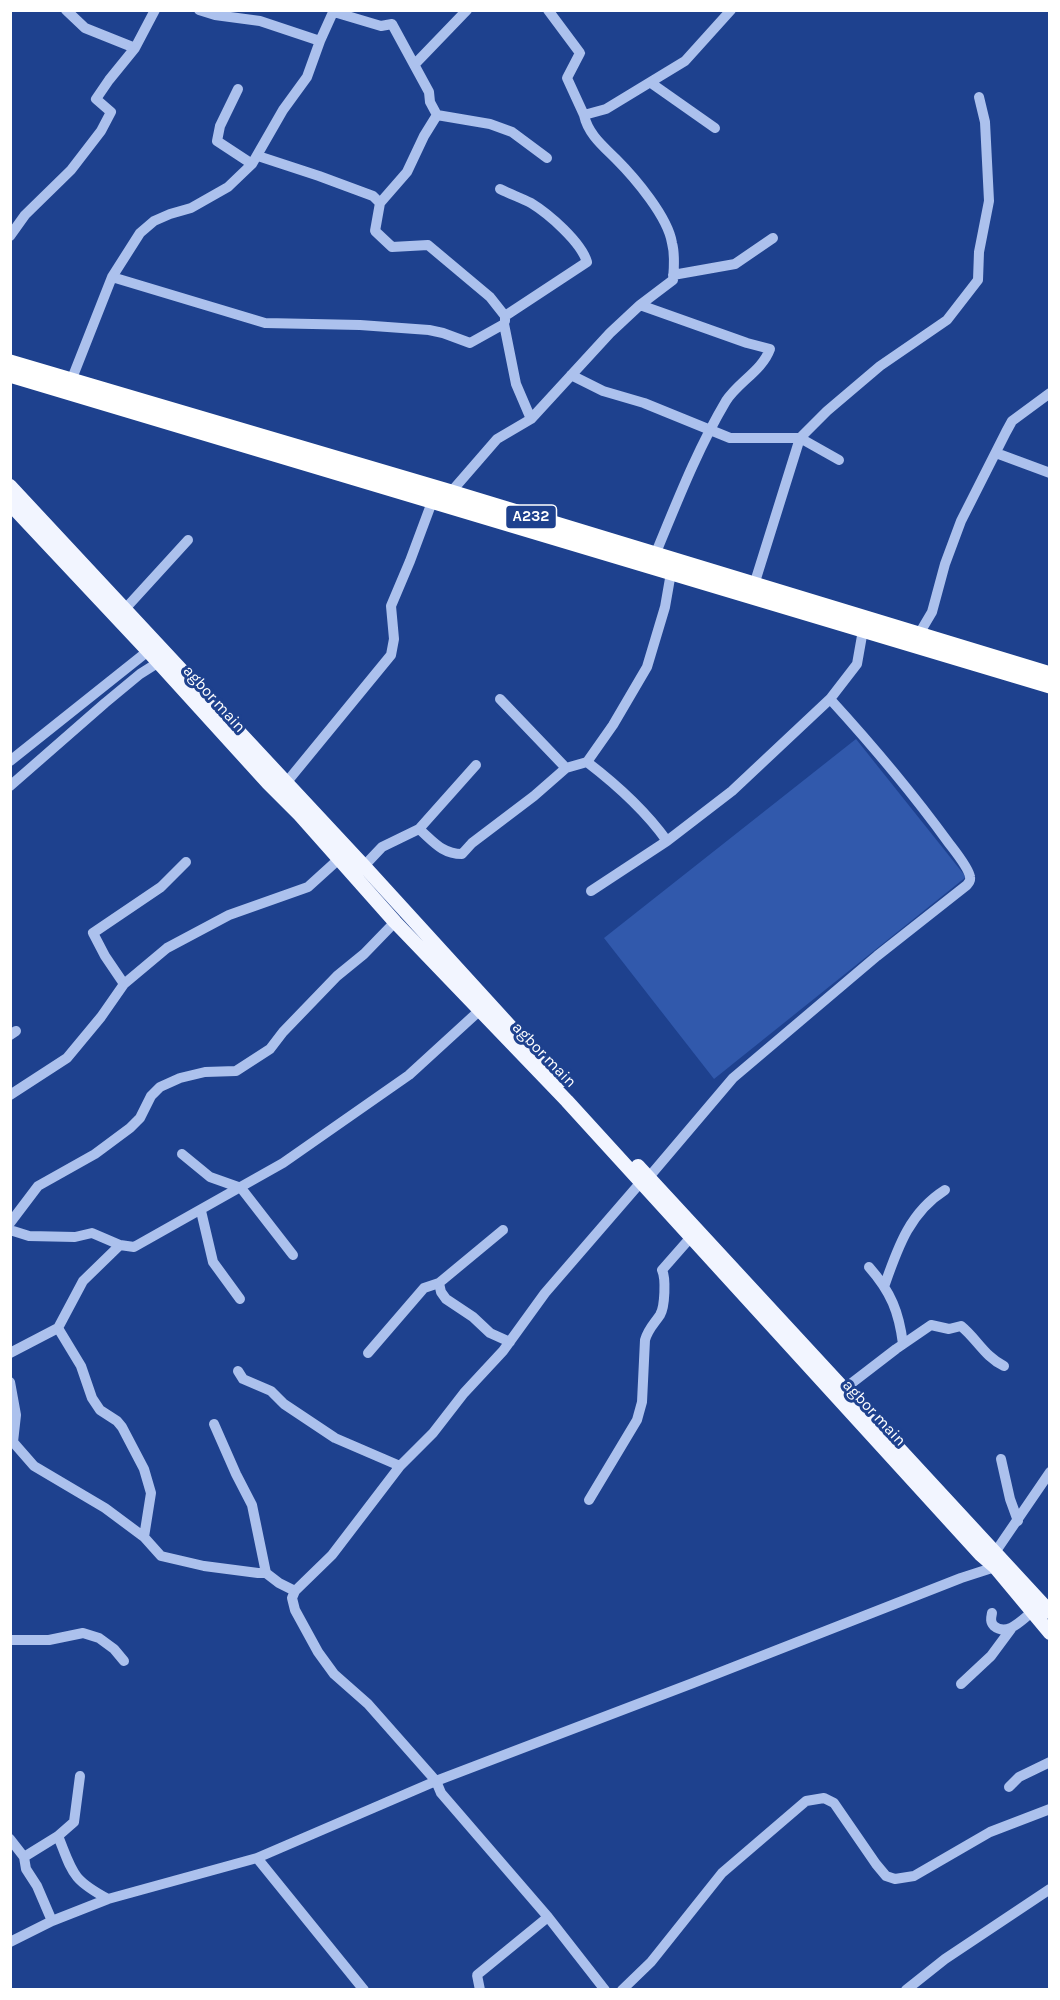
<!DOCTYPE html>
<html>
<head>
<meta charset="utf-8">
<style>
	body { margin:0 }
	#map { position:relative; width:1060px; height:2000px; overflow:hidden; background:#1e418e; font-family:Karla,sans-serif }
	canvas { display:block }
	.frame { position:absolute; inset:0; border:12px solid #fff; pointer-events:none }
</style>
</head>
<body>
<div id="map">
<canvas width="1060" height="2000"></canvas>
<div class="frame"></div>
</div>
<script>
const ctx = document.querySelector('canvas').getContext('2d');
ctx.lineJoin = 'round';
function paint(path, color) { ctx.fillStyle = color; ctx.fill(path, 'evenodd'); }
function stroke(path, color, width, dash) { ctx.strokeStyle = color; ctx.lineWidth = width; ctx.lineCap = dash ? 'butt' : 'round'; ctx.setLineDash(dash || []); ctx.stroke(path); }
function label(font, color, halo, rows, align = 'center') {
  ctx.font = font + ' Karla,sans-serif'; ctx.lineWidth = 6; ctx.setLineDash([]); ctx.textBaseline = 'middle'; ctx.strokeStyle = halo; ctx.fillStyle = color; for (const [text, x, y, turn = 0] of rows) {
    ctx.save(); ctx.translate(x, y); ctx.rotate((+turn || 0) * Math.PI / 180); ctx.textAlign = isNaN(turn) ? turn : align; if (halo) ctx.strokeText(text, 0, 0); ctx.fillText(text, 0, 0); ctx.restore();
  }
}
paint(new Path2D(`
	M856 739 966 877 714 1079 604 938Z`), '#3159ac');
stroke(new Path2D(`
	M66 10 85 28 135 48
	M199 10 215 15 260 21 320 41
	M548 10 580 53 567 78 584 115
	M415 64 467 10
	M651 83 715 128
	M238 89 220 126 217 141 252 164
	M437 115 490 124 512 132 547 158
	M258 156 319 176 373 196 380 203 407 172 424 136 437 115 430 102 429 92 392 24 381 26 334 12
	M500 189C510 194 521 198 531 203 549 214 581 242 587 262L505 316
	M380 203 375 231 392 247 428 245 490 297 505 316V321
	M10 236 25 215 71 170 101 131 111 112 96 99 109 80 135 48 155 10
	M673 275 735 264 773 238
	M112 277 265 323 360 325 429 330 443 333 470 343 504 324 516 384 531 419
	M640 305 747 343 770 349C762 371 738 382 726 401 697 450 677 502 655 555
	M571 375 603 391 644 403 730 438H800L839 460
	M71 381 112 277 140 233 154 221 170 214 191 208 228 187 252 164 283 110 307 77 320 41 334 10
	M996 453 1050 473
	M451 492 497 439 531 419 610 333 640 305 673 280C674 269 675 254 672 243 668 217 635 178 616 159 603 146 588 134 584 115L606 109 685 61 731 10
	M754 585 800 438 827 411 880 366 947 320 978 280 979 252 989 201 985 122 979 97
	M125 609 188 540
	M919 634 932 612 945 564 961 521 1006 432 1012 421 1050 393
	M500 699 566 768
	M10 761 148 651
	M587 762C617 785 645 810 667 841L732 791 830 699 857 664 863 630
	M286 783 391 655 394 639 391 606 410 561 432 502
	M10 786 105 703 140 674 159 662
	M419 829 476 765
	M364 866 382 847 419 829C433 841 442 854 462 854L472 843 534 796 566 768 587 762 613 725 647 667 665 607 672 567
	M591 891 667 841
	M124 984 105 956 93 933 161 887 186 862
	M10 1035 16 1031
	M10 1095 67 1058 101 1017 124 984 167 948 229 915 308 887 340 858
	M182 1154 210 1177 241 1188 293 1255
	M649 1177 733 1078 877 956 967 885C969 882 971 881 970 877 969 868 954 850 948 842 911 791 872 745 830 699
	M201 1211 213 1262 240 1299
	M10 1223 38 1186 95 1154 130 1128 140 1118 151 1096 160 1087 180 1078 205 1072 236 1071 270 1049 283 1032 337 976 364 954 395 922
	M10 1230 29 1236 75 1237 92 1233 120 1245 134 1247 283 1163 409 1075 479 1011
	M503 1230 439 1283 441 1292 446 1299 473 1317 490 1333 510 1342
	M869 1267C891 1292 899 1312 903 1344
	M885 1284C898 1247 910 1212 945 1190
	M58 1328 83 1281 120 1245
	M10 1353 58 1328 81 1366 92 1398 100 1410 117 1421 122 1427 144 1469 151 1493 144 1537
	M368 1353 424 1288 439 1283
	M238 1371 243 1379 271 1391 284 1404 335 1438 400 1466
	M10 1382 16 1415 13 1442
	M844 1389 896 1349 931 1325 949 1329 961 1326C977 1339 985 1357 1004 1366
	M214 1424 236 1474 252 1505 266 1573
	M10 1441 13 1442 34 1466 105 1508 144 1537 161 1556 204 1566 258 1573H266L279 1583 295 1591 292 1598 295 1610 318 1652 334 1674 368 1704 436 1781 441 1793 548 1917 605 1990
	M1001 1459 1010 1499 1018 1521
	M589 1500 637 1420 642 1402 645 1340C648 1329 654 1324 660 1315 665 1307 666 1278 662 1270L691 1237
	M996 1551 1050 1472
	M295 1591 332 1555 400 1466 433 1433 464 1393 503 1351 545 1293 641 1182
	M992 1613C991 1618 990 1622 994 1626 1007 1637 1022 1620 1032 1612
	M10 1640H49L83 1633 99 1638 114 1649 124 1661
	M961 1684 991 1656 1011 1629
	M1009 1787 1019 1777 1050 1762
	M58 1836C73 1873 71 1879 108 1899
	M10 1839 24 1857 26 1869 37 1886 52 1921
	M24 1857 58 1836 74 1822 80 1776
	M257 1858 364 1990
	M10 1942 52 1921 108 1899 257 1858 436 1781 693 1683 961 1578 995 1567
	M480 1990 477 1975 548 1917
	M622 1990 651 1962 722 1873 806 1801 824 1798 834 1803 876 1864 886 1876 895 1879 914 1876 990 1832 1050 1809
	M906 1990 945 1959 1050 1889`), '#acc1ed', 10);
stroke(new Path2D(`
	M10 486 364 866 560 1081
	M10 504 148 651 268 783 300 815 395 922 567 1101 981 1555 995 1567 1050 1633
	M638 1166 1050 1612`), '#f2f5ff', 14);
stroke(new Path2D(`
	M10 362 451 492 1050 674
	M10 375 1050 686`), '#fff', 15);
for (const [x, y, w] of [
	[531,517,51]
]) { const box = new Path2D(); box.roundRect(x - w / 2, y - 12, w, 24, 4.5); ctx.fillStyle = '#1e418e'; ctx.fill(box); stroke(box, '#fff', 1.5); }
label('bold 15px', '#fff', null, [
	["A232",531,517]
]);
label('16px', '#fff', '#1e418e', [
	["agbor main",214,699,48],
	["agbor main",544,1055,46],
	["agbor main",874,1413,47]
]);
</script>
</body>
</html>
